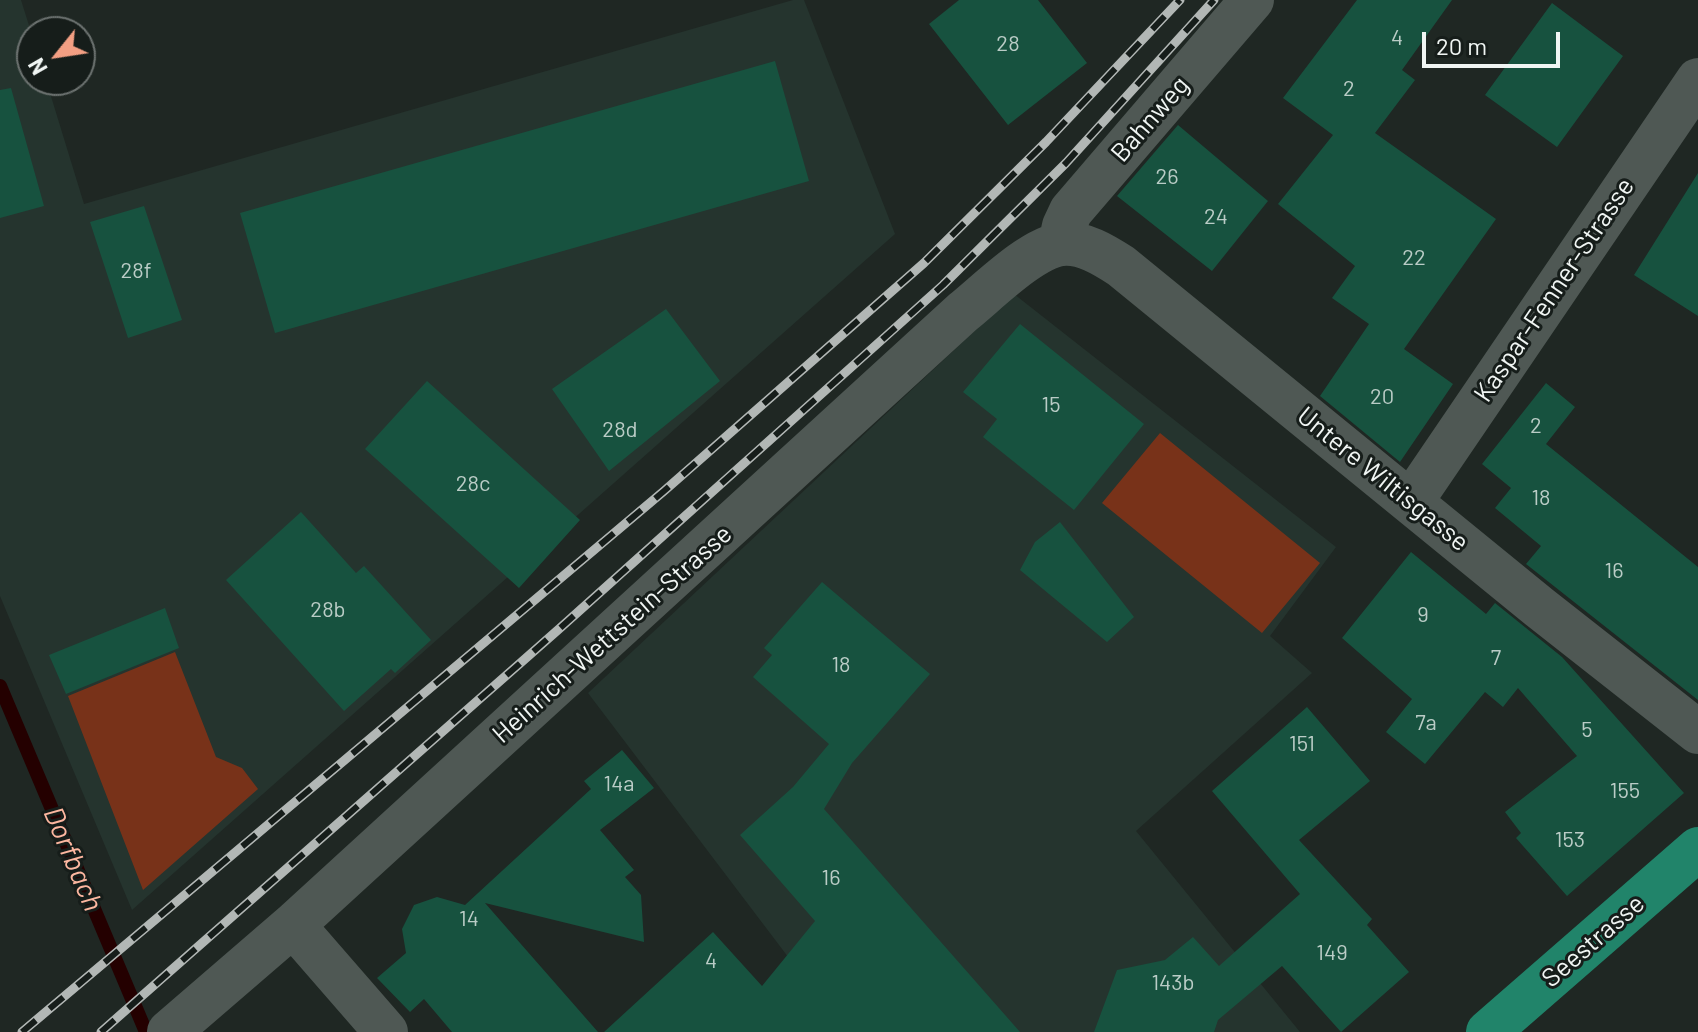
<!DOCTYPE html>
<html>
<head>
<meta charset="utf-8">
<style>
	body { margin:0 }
	#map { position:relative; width:1698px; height:1032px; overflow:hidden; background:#1f2723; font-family:Barlow,sans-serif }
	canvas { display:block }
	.north { position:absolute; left:16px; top:16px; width:80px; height:80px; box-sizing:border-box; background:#161d1a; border:2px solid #6d7371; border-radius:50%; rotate:240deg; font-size:22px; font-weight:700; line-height:32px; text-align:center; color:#f0f5f3 }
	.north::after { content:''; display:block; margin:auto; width:28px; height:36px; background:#f39f83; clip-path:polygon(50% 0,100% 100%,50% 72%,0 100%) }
	.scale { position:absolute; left:1422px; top:32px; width:138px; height:36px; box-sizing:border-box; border:4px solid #f0f5f3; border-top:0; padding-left:10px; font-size:24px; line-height:28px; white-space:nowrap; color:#f0f5f3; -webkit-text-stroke:6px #161d1a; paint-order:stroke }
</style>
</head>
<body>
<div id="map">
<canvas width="1698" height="1032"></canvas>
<div class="north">N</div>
<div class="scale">20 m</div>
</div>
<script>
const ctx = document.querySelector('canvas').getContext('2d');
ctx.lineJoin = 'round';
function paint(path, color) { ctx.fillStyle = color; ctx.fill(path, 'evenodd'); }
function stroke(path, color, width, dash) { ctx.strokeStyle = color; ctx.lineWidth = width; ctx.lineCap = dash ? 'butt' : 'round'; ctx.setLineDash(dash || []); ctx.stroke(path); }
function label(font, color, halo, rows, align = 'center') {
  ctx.font = font + ' Barlow,sans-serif'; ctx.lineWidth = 6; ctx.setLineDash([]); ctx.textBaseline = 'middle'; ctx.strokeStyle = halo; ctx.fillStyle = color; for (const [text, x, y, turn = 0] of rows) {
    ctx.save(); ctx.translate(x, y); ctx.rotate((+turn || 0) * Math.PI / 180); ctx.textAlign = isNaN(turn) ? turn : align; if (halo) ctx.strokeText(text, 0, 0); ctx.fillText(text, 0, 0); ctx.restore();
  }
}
paint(new Path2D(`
	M0 0H21L32 35V80H46L84 204 793 0H804L895 234 132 910 0 596Z
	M1014 294 1336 547 1270 636 1312 673 1136 831 1300 1032H845L588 693Z`), '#25342e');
paint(new Path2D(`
	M1160 433 1320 563 1262 633 1102 503Z
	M175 652 216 757 242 768 258 789 143 890 68 696Z`), '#783219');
stroke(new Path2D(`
	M0 686 146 1032`), '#240000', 14);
paint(new Path2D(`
	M959 0H1038L1087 63 1008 125 929 24Z
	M1357 0H1452L1402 70 1415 80 1375 133 1496 219 1404 349 1453 384 1400 462 1320 396 1369 324 1332 298 1355 266 1278 204 1333 135 1283 98Z
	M1552 3 1623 56 1557 147 1485 95Z
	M775 61 809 181 275 333 240 213Z
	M11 88 44 206 0 218V90Z
	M1178 125 1268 201 1212 271 1117 196Z
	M1698 173V316L1634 275Z
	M144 206 182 320 128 338 90 222Z
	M666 309 720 381 609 471 552 389Z
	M1020 324 1144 424 1074 510 983 437 997 419 963 392Z
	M427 381 580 520 519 588 365 449Z
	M1546 383 1575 407 1546 444 1698 567V700L1526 564 1541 546 1495 508 1511 488 1482 464Z
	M301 512 356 573 364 566 431 640 395 673 391 669 344 711 226 580Z
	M1060 522 1134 617 1107 642 1020 570 1035 542Z
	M1411 552 1486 614 1495 603 1562 657 1684 793 1567 896 1516 838 1521 833 1505 812 1577 756 1518 688 1503 707 1485 692 1425 764 1386 732 1412 699 1342 638Z
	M822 582 930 674 852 763 824 809 1020 1032H604L713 932 762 986 815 921 740 835 793 787 829 744 753 677 772 655 764 648Z
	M165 608 179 648 66 694 49 655Z
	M1307 707 1370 781 1299 840 1372 919 1367 925 1409 972 1341 1032 1282 966 1218 1020 1214 1032H1094L1117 970 1165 960 1193 937 1219 966 1300 894 1212 791Z
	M622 750 654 788 600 830 634 870 625 877 641 895 644 942 485 903 598 1032H452L424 999 410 1012 377 978 406 953 402 929 414 905 437 897 465 905 591 789 584 781Z`), '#17523f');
stroke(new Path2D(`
	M1060 244 1064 226 1071 211 1252 0
	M1411 502 1698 80
	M293 925 386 1032
	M169 1032 293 925 963 312C988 292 1031 248 1062 244 1083 242 1104 255 1121 266L1539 607 1698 732`), '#4f5854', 44);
stroke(new Path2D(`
	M1488 1032 1698 849`), '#21846a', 44);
const rail = new Path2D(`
	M22 1032 664 491 924 263 1046 142 1180 0
	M101 1032 559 629 943 285 1066 163 1214 0`);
stroke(rail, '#b2b7b5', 9);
stroke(rail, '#161d1a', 6, [18]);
label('22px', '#baccc6', null, [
	["4",1397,38],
	["28",1008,44],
	["2",1349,89],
	["26",1167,177],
	["24",1216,217],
	["22",1414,258],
	["28f",136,271],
	["20",1382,397],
	["15",1051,405],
	["2",1536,426],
	["28d",620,430],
	["28c",473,484],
	["18",1541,498],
	["16",1614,571],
	["28b",328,610],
	["9",1423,615],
	["7",1496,658],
	["18",841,665],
	["7a",1426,723],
	["5",1587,730],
	["151",1302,744],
	["14a",619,784],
	["155",1625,791],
	["153",1570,840],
	["16",831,878],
	["14",469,919],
	["149",1332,953],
	["4",711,961],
	["143b",1173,983]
]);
label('26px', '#f0f5f3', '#161d1a', [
	["Bahnweg",1150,119,-49],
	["Kaspar-Fenner-Strasse",1554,290,-56],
	["Untere Wiltisgasse",1383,479,39],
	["Heinrich-Wettstein-Strasse",612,634,-42],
	["Seestrasse",1593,941,-41]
]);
label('italic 28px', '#fdb7a0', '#161d1a', [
	["Dorfbach",73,859,67]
]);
</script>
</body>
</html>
